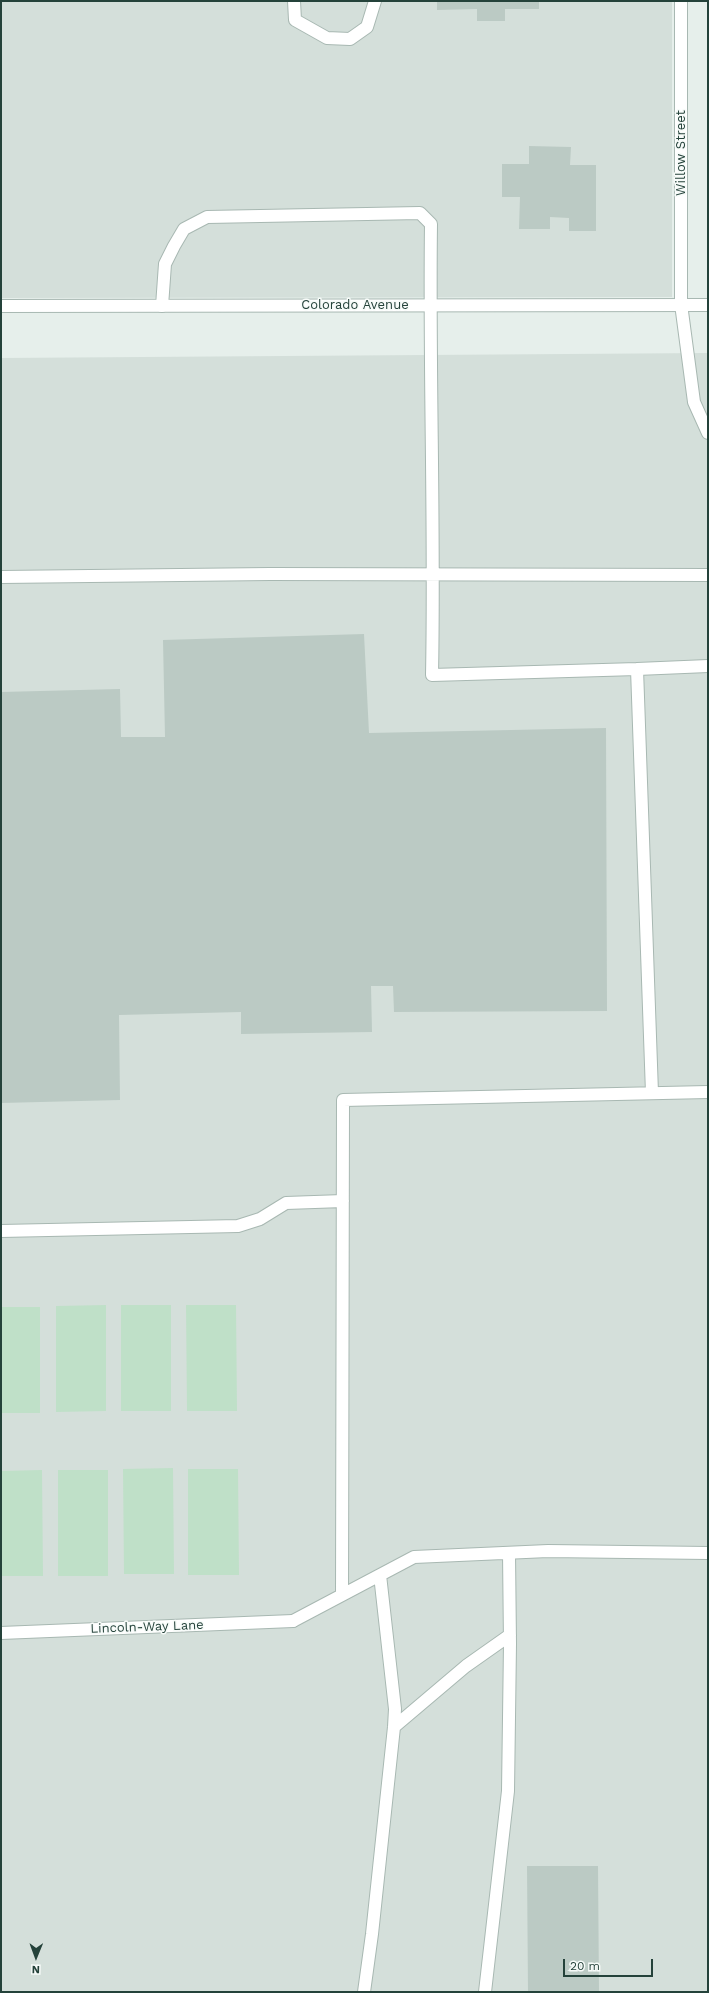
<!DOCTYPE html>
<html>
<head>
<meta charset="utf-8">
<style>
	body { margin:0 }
	#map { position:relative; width:709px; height:1993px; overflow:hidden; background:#e6efeb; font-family:"Work Sans",sans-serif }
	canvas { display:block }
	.frame { position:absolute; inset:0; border:2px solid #24423a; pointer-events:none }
	.north { position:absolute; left:16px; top:1937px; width:40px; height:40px; -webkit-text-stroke:3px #f7fbf9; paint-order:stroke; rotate:181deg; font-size:11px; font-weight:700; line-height:16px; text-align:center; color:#24423a }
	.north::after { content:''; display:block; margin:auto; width:14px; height:18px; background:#24423a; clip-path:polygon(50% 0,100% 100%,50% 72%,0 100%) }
	.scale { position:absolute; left:563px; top:1959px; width:90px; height:18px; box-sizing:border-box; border:2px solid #24423a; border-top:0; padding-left:5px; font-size:12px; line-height:14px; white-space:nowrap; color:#24423a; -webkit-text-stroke:3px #f7fbf9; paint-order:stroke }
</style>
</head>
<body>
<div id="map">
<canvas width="709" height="1993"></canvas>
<div class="frame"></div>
<div class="north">N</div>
<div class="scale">20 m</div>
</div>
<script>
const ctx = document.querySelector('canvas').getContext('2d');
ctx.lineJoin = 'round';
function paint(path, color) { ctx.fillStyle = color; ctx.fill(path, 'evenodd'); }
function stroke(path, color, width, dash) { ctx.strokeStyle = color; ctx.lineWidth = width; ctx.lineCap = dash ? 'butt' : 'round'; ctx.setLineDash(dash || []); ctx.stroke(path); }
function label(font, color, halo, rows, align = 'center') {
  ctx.font = font + ' "Work Sans",sans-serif'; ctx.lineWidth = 3; ctx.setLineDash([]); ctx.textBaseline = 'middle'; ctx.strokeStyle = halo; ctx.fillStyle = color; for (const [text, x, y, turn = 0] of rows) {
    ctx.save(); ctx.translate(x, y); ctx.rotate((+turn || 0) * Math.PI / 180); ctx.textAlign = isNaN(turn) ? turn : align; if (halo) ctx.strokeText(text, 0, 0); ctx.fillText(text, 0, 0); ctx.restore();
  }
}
paint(new Path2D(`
	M1 1H672V297L1 298Z
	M708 353V1992H1V358Z`), '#d4dfda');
paint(new Path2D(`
	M106 1305V1411L56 1412V1306Z
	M121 1305H171V1411H121Z
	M186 1305H236L237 1411H187Z
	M1 1307H40V1413H1Z
	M173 1468 174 1574H124L123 1469Z
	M188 1469H238L239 1575H188Z
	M42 1470 43 1576H1V1471Z
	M58 1470H108V1576H58Z`), '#bfe0c8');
paint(new Path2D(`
	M437 1H539V9H505V21H477V9L437 10Z
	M529 146 571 147 570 165H596V231H569V218L550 217V229H519L520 197H502V164H529Z
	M364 634 369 733 606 728 607 1011 394 1012 393 986H371L372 1032 241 1034V1012L119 1015 120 1100 1 1103V692L120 689 121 737H165L163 640Z
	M527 1866H598L599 1992H528Z`), '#bbcac4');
const lane = new Path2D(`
	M294 1 295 20 327 38 350 39 367 27 375 1
	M681 304 694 402 708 433
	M162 306 165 264 174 246 184 229 207 217 420 213 431 224C429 374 435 525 432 675L637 669
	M1 577 270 574 708 575
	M652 1093 637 669 708 666
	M1 1231 238 1226 260 1219 286 1203 343 1201
	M342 1595 343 1100 708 1092
	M293 1621 414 1557 548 1551 708 1553
	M394 1727 466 1666 510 1635
	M364 1992 372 1934 394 1727 395 1709 380 1575
	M485 1992 508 1791 510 1644 509 1553`);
const street = new Path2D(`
	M681 1V304
	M1 306 708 305
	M1 1633 293 1621`);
stroke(lane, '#a8b8b2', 14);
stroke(street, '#a8b8b2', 14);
stroke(lane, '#fff', 12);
stroke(street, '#fff', 12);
label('13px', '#24423a', '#f7fbf9', [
	["Willow Street",681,153,-90],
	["Colorado Avenue",355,305],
	["Lincoln-Way Lane",147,1627,-2]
]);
</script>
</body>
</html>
